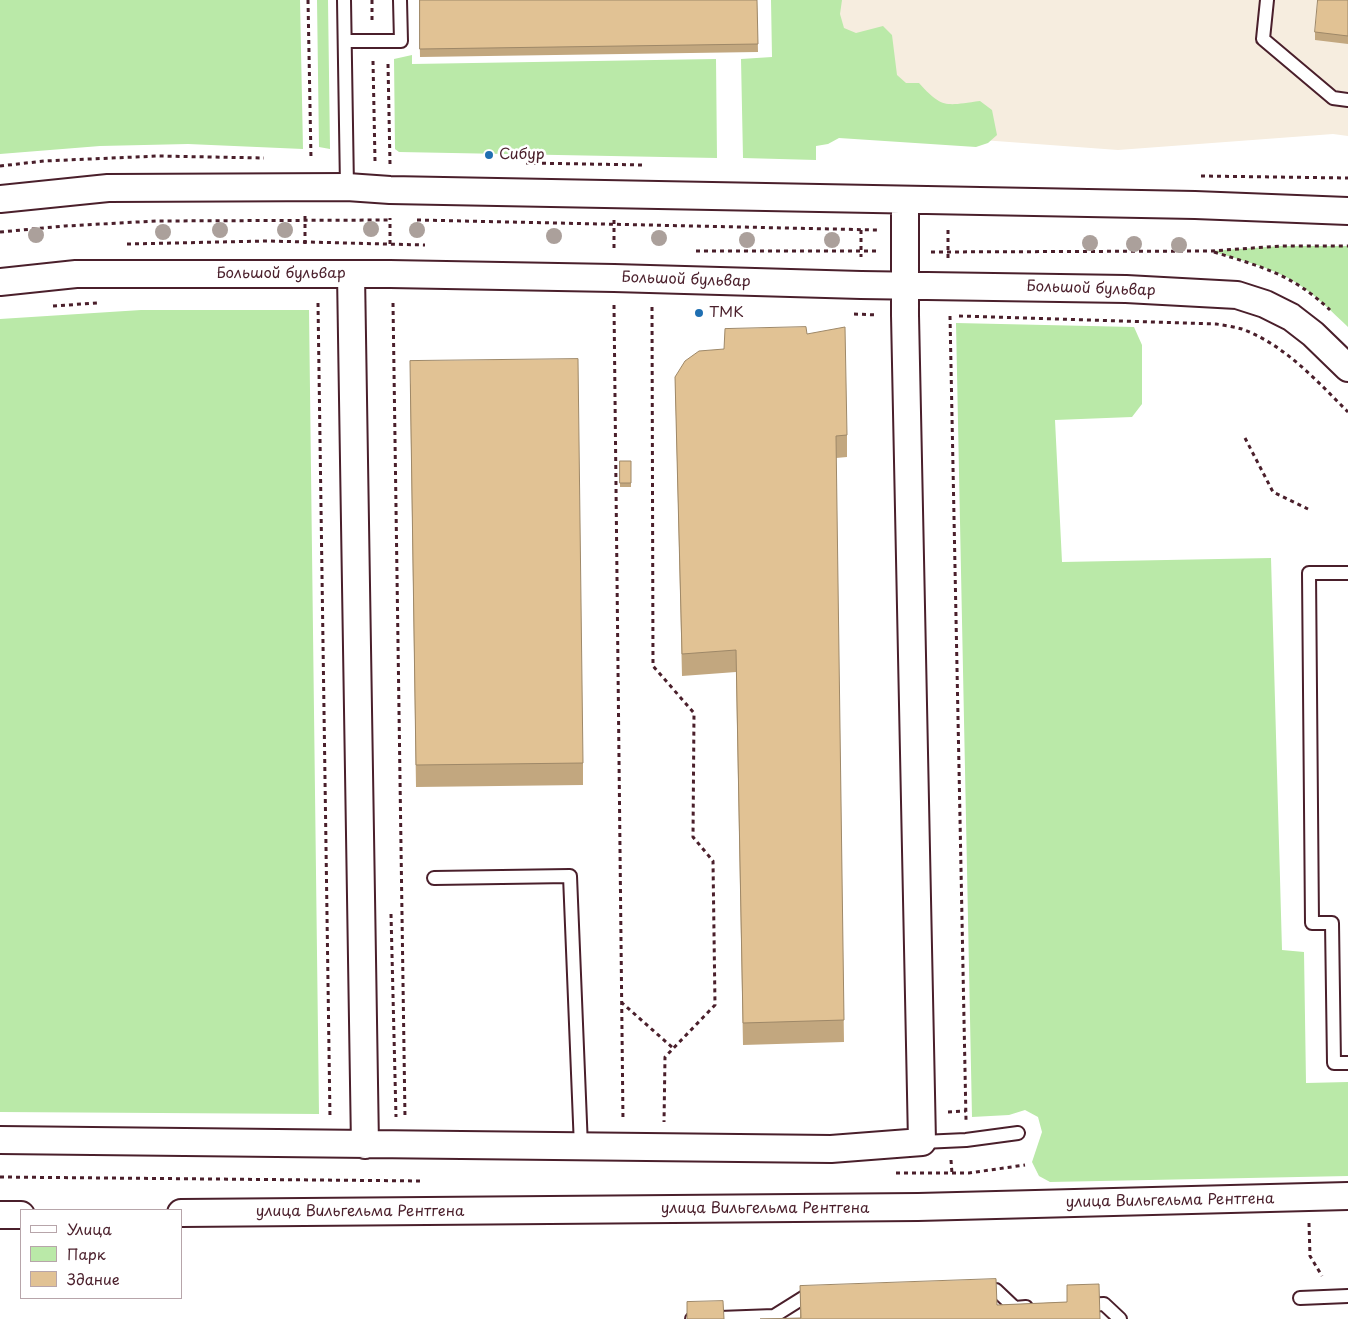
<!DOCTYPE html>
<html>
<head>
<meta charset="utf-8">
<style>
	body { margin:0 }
	#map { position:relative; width:1348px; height:1319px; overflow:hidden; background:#fff; font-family:"Playpen Sans",sans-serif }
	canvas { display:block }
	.legend { position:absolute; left:20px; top:1209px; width:162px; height:90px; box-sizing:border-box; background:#fff; border:1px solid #b7a5aa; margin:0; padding:6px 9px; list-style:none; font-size:15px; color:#4a1f2b }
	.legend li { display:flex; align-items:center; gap:10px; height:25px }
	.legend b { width:25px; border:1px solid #b7a5aa }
</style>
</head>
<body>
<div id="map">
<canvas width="1348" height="1319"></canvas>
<ul class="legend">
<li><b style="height:6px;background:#fff"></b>Улица</li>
<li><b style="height:14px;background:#bae9a8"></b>Парк</li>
<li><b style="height:14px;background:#e1c294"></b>Здание</li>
</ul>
</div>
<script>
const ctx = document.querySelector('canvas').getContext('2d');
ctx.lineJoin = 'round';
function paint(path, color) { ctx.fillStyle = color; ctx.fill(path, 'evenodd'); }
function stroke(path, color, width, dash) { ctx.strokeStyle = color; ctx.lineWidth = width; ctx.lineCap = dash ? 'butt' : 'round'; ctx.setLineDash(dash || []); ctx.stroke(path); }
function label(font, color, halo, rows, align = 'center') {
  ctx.font = font + ' "Playpen Sans",sans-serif'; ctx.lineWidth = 5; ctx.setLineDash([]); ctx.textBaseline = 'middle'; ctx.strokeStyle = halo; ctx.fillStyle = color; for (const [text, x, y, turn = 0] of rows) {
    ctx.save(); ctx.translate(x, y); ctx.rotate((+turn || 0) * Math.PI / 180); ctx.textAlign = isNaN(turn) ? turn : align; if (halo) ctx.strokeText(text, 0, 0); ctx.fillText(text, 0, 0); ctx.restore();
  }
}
paint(new Path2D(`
	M832 0H1348V136L1333 134 1118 150 819 128Z`), '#f6eddf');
paint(new Path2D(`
	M0 0H300L303 149 188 144 100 146 0 154Z
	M317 0H328L330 149 319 147Z
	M771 0H842L840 14 844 28 856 33 883 26 892 35 897 75 906 83H919C943 110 947 105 980 101L992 110 997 135 988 143 976 147 839 138 828 144 816 146V160L743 158 741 59 772 57Z
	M412 55V64L716 59 717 158 399 152 395 149 394 59Z
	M1281 246H1348V327C1332 312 1317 296 1298 284 1272 267 1240 260 1211 251Z
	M141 310H309L319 1114 0 1112V319Z
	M956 323 1134 327 1142 345V404L1132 417 1055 420 1062 562 1271 558 1282 950 1304 952 1306 1083 1348 1082V1176L1050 1182 1039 1176 1032 1162 1042 1132 1038 1117 1025 1110 1009 1115 972 1117Z`), '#bae9a8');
const service = new Path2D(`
	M344 0 347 187
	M1267 0 1263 39 1333 98 1348 100
	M345 41H401L400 0
	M1348 573H1309L1312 923H1332L1334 1063H1348
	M434 878 570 876 581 1147
	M922 1142 966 1140 1018 1133
	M980 1291 996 1290 1015 1308 1026 1307
	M1300 1298 1348 1296
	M1083 1305 1104 1304 1120 1319
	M692 1319 774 1316 806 1296H815`);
const minor = new Path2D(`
	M0 199 108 188 347 187 390 190 1195 205 1348 211
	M351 274 365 1145
	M0 282 76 274H390L614 278 861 285 1126 289 1237 295 1265 304 1291 317 1313 334 1348 368
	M0 1140 831 1149 922 1142 905 315V200
	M181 1213 918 1207 1348 1196
	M0 1215H21`);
stroke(service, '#4a1f2b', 16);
stroke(minor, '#4a1f2b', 30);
stroke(new Path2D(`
	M308 0 311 159
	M372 0V23
	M373 61 375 161
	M388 64 390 164
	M526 163 645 165
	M0 166 44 161 158 156 264 158
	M1201 176 1348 178
	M417 220 878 230
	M614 220V251
	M861 230V257
	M948 230V260
	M0 232 65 226 156 221 390 220
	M127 244 267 241 425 245
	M305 244V213
	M390 244V218
	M696 251H878
	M931 252 1211 251 1281 246H1348
	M1214 252C1262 267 1292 274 1330 310
	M318 303 330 1118
	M393 303 405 1118
	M614 305 623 1121
	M53 306 97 303
	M652 307 653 666 694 713 693 837 713 861 715 1005 665 1057 664 1122
	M854 314 878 315
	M950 316 966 1120
	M959 316 1216 324C1224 325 1234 327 1242 329 1285 345 1317 381 1348 412
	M1245 438 1273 492 1308 509
	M391 914 396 1117
	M621 1002 673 1048
	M948 1112 966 1111
	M951 1160 952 1174
	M896 1173H969L1025 1165
	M0 1177 424 1181
	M1309 1223 1310 1256 1322 1276`), '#4a1f2b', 3, [4, 4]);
stroke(service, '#fff', 12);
stroke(minor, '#fff', 26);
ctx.fillStyle = '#aba09b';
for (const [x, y] of [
	[371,229],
	[220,230],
	[285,230],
	[417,230],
	[163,232],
	[36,235],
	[554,236],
	[659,238],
	[747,240],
	[832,240],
	[1090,243],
	[1134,244],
	[1179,245]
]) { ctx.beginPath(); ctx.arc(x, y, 8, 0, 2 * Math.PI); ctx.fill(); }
paint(new Path2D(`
	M419 0H757L758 52 420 57Z
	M1348 0V44L1315 40V32Z
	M724 349 847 435V457L836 458 844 1042 743 1045 736 672 682 676 675 377Z
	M410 383 583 763V785L416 787Z
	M620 461H631V487H620Z
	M1067 1285 1100 1319 800 1318V1286L997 1305 1067 1302Z`), '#c2a77f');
const building = new Path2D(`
	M420 0H757L758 44 420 49Z
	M1318 0H1348V36L1315 32Z
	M806 327 807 334 845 327 847 435 836 436 844 1020 743 1023 736 650 682 654 675 377 685 361 699 351 724 349 725 329Z
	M578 359 583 763 416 765 410 361Z
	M620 461H631V483H620Z
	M996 1279 997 1305 1067 1302V1285L1099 1284 1100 1319H760L801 1318 800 1286Z
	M723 1301 724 1319H687V1302Z`);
paint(building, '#e1c294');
stroke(building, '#9e8868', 1);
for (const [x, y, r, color] of [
	[489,155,5,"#1f6fb2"],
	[699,313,5,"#1f6fb2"]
]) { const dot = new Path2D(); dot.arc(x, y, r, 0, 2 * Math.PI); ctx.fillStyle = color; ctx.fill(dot); stroke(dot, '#fff', 2); }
label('15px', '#4a1f2b', '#fff', [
	["Сибур",499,155],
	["ТМК",709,313]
], 'left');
label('15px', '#4a1f2b', '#fff', [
	["Большой бульвар",281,274],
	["Большой бульвар",686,280,2],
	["Большой бульвар",1091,289,2],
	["улица Вильгельма Рентгена",1170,1201,-1],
	["улица Вильгельма Рентгена",765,1209],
	["улица Вильгельма Рентгена",360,1212]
]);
</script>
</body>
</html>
